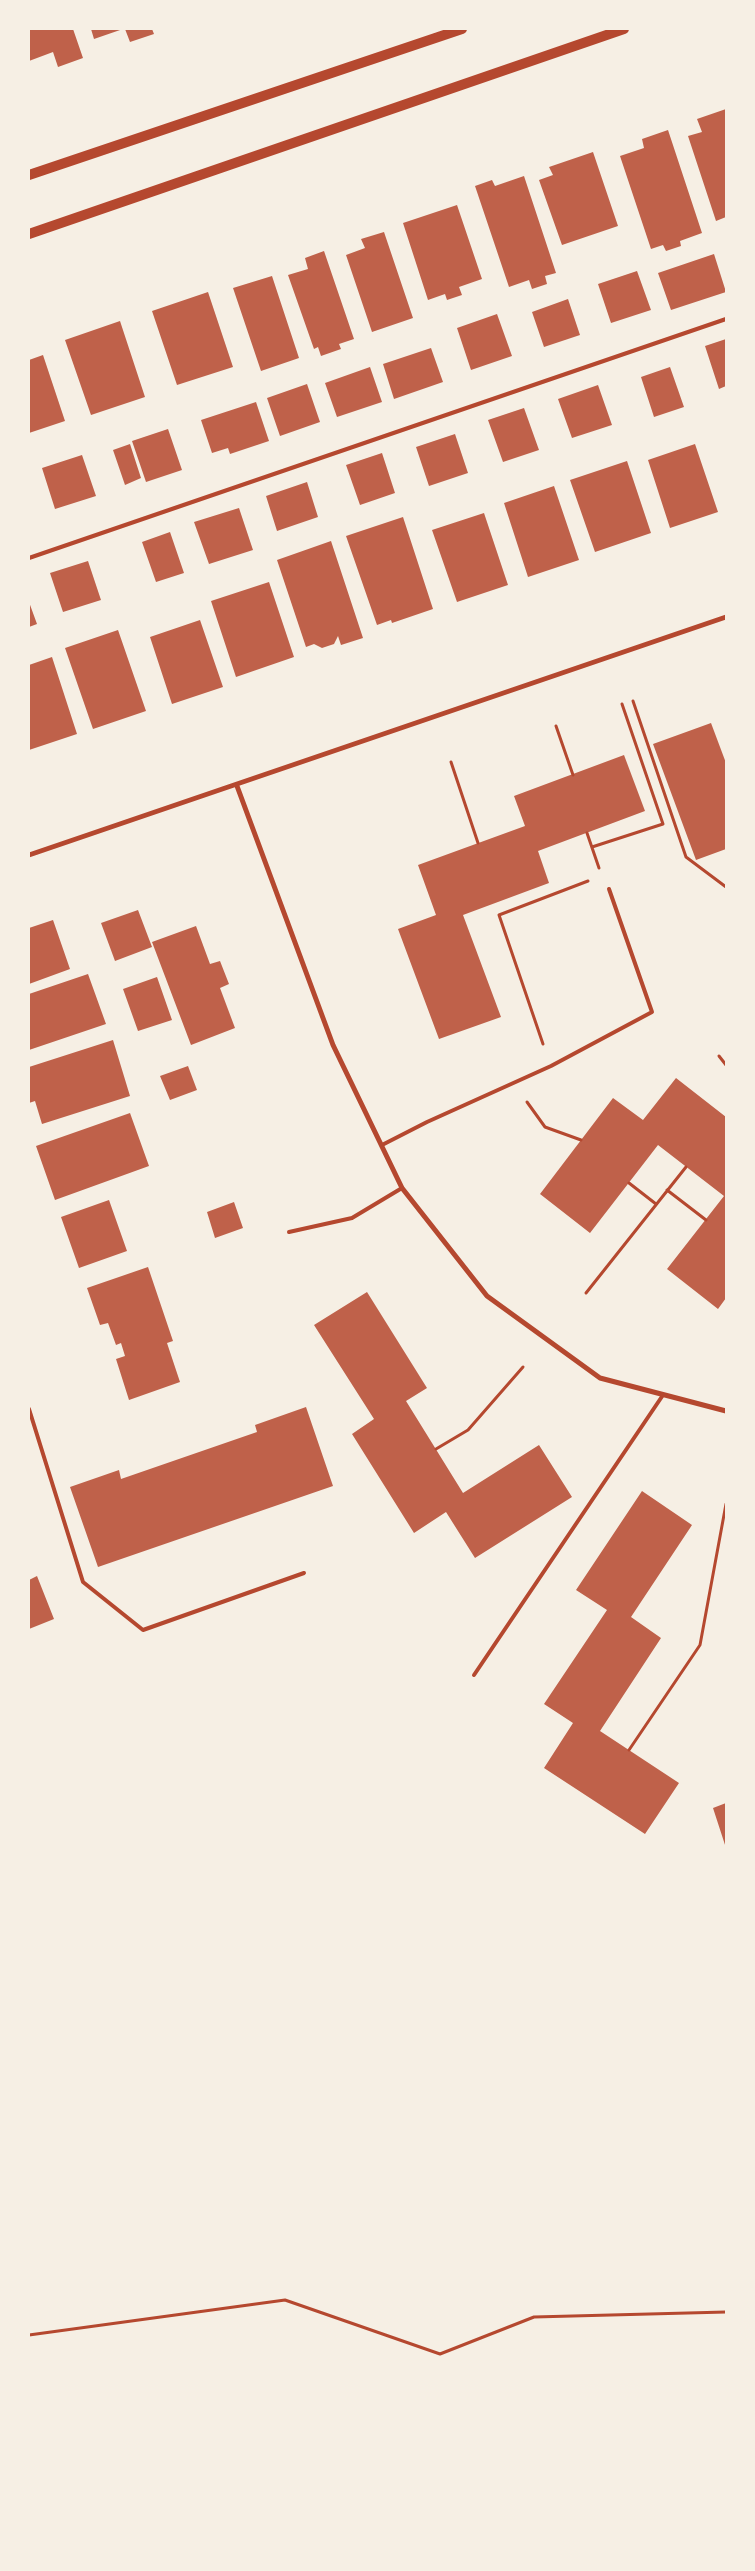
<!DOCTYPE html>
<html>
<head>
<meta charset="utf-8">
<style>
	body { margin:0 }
	#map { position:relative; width:755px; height:2571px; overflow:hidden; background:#f6efe4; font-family:Roboto,sans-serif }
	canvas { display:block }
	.frame { position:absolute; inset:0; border:30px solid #f6efe4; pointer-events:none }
</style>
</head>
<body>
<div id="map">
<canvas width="755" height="2571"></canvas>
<div class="frame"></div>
</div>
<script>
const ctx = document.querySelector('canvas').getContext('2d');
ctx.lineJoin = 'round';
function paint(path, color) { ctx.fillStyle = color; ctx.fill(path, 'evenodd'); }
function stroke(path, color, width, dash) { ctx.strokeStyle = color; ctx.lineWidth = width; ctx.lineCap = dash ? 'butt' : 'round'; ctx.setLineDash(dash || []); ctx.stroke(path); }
paint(new Path2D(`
	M29 29H73L83 58 58 67 53 52 29 61Z
	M91 29H123L94 39Z
	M125 29H152L154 34 130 42Z
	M726 109V217L716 221 688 136 702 132 697 119Z
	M668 130 702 233 680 241 681 246 666 251 663 245 651 249 620 156 644 148 642 139Z
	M593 152 618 226 562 245 539 180 553 175 549 167Z
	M524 176 556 273 545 276 547 284 532 289 529 280 509 287 475 186 492 180 495 186Z
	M457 205 482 279 459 287 462 295 447 300 445 294 428 300 403 223Z
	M384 232 413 318 372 332 346 255 365 248 361 239Z
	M324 251 354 339 339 344 341 349 321 356 318 347 314 349 288 275 308 269 305 258Z
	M714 254 726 292 671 310 658 273Z
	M637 271 651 310 611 323 598 284Z
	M272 276 299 358 261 371 233 288Z
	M208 292 233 367 177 385 152 311Z
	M568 299 580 335 544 347 532 312Z
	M497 314 512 356 471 370 457 328Z
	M120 321 145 397 91 415 65 340Z
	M726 339V386L719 389 705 346Z
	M431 348 443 382 394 399 383 364Z
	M43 355 65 421 29 433V360Z
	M370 367 382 402 337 417 325 383Z
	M670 367 684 407 654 417 641 377Z
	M307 384 320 422 280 436 267 398Z
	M598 385 612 425 572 438 558 399Z
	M256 402 269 441 230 454 228 448 212 453 201 420Z
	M524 408 539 450 503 462 488 420Z
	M168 429 182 470 146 482 132 441Z
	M455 434 468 473 429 486 416 447Z
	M130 444 141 478 125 485 113 450Z
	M695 444 718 512 670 528 648 460Z
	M382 453 395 493 360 505 346 465Z
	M82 455 96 496 55 509 42 468Z
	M627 461 651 533 595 552 570 480Z
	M307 482 318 517 277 531 266 496Z
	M554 486 579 560 528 577 504 503Z
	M239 508 253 550 209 564 194 522Z
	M484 513 508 585 457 602 432 530Z
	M403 517 433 609 392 623 391 620 377 625 346 536Z
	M170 532 184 573 156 582 142 542Z
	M331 541 363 638 341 645 338 636 334 644 322 648 314 644 306 647 277 560Z
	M88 561 101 600 63 612 50 573Z
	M269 582 294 657 236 677 211 601Z
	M29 602 37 624 29 627Z
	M200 620 223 687 172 704 150 637Z
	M118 630 146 711 93 729 65 648Z
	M52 657 77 734 29 750V665Z
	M711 723 726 763V849L696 860 653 744Z
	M624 755 645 811 538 851 549 883 463 915 501 1017 439 1039 398 929 436 915 418 865 525 826 514 796Z
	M138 910 152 947 115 961 101 923Z
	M53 920 70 969 29 984V928Z
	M196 926 210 964 220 961 229 984 220 988 235 1028 191 1045 152 942Z
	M88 974 106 1024 29 1050V994Z
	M157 977 172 1020 138 1031 123 989Z
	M113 1040 130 1096 42 1124 35 1101 29 1103V1067Z
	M188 1066 197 1090 170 1100 160 1076Z
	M676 1078 726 1117V1298L718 1309 667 1269 724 1196 658 1145 590 1233 540 1194 613 1098 643 1120Z
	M130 1113 149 1166 55 1200 36 1146Z
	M109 1200 127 1251 79 1268 61 1217Z
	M234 1202 243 1228 215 1238 207 1212Z
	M148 1267 173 1341 167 1343 180 1382 129 1400 116 1359 125 1356 121 1343 116 1345 108 1323 100 1325 87 1288Z
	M367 1292 427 1388 406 1401 463 1493 539 1445 572 1497 475 1558 446 1512 414 1533 352 1434 374 1419 314 1325Z
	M306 1407 333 1486 98 1567 70 1487 119 1470 121 1479 257 1432 255 1425Z
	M642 1491 692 1525 631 1617 661 1638 600 1731 679 1783 645 1834 544 1768 573 1723 544 1704 607 1610 576 1590Z
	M37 1576 54 1619 29 1629V1580Z
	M726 1803V1848L713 1808Z`), '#bf614a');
stroke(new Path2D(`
	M633 701 686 857 726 887
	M556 726 573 775
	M451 762 478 843
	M587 833 599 868
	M592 847 663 824 622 704
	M543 1044 499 915 588 881
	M719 1056 726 1065
	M527 1102 545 1127 581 1140
	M629 1183 656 1204
	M667 1190 706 1220
	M586 1293 686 1167
	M436 1449 468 1430 523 1367
	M629 1750 700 1645 726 1504
	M29 2335 285 2300 440 2354 534 2317 726 2312`), '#b5482f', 3);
stroke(new Path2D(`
	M29 558 726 319
	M382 1145 427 1122 551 1066 652 1012 609 889
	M289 1232 352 1218 402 1188
	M29 1409 83 1582 143 1630 304 1573
	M474 1675 663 1395`), '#b5482f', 4);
stroke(new Path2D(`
	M237 786 333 1045 402 1188 487 1296 600 1378 726 1411
	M29 855 726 617`), '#b5482f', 5);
stroke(new Path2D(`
	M29 175 462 29
	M29 234 624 29`), '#b5482f', 10);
</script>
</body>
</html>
